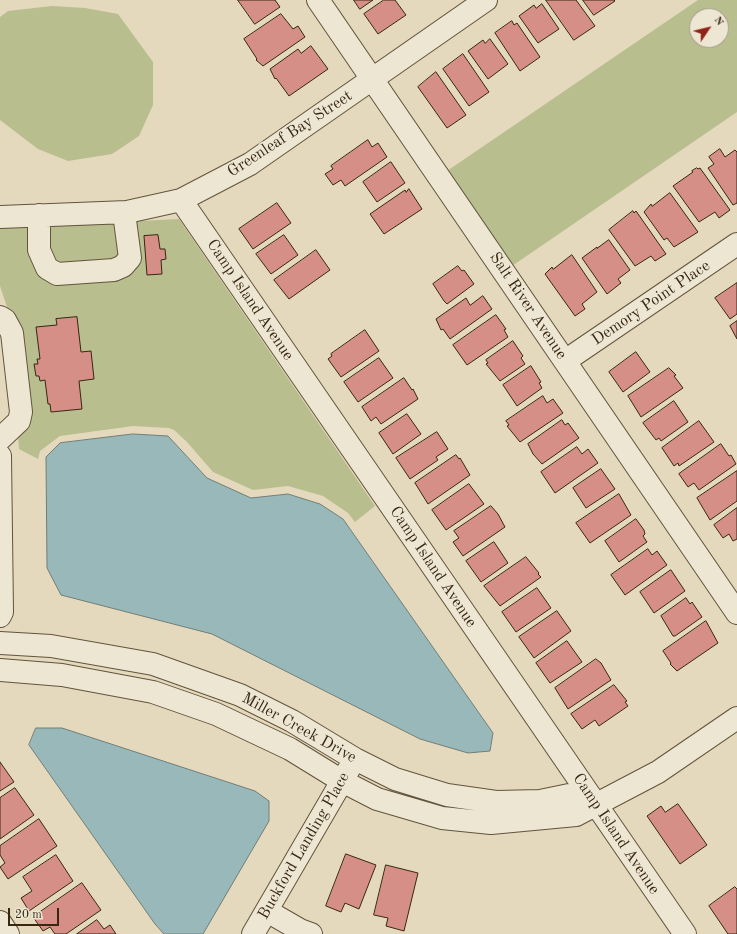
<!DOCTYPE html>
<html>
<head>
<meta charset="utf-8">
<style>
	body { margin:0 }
	#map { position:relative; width:737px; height:934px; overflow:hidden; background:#e4d9bc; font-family:"Old Standard TT",serif }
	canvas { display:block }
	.north { position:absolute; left:689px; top:8px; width:40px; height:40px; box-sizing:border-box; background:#ede6d3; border:1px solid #a49a86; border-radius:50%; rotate:55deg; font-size:11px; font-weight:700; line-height:16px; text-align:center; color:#372712 }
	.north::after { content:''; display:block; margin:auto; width:14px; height:18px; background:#8f2418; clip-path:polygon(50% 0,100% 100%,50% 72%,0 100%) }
	.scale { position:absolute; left:8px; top:908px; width:51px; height:18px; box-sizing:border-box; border:2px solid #372712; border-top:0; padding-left:5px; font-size:12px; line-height:14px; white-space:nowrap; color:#372712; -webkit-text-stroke:3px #ede6d3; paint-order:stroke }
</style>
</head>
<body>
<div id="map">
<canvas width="737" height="934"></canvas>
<div class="north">N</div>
<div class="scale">20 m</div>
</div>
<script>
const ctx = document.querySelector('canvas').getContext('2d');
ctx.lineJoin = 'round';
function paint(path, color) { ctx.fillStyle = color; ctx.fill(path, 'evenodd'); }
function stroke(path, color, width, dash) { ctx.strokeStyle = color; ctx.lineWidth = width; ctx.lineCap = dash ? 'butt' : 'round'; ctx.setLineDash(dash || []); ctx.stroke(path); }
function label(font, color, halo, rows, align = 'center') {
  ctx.font = font + ' "Old Standard TT",serif'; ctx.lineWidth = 3.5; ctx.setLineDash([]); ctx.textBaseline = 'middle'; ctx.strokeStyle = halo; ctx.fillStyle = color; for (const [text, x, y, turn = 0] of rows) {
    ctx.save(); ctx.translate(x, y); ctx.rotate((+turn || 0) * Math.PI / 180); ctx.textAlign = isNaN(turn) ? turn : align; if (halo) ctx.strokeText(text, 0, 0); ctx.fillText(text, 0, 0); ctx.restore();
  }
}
paint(new Path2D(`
	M698 0H737V112L512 266 447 171ZM697 16H721V40H697Z
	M52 6 85 8 118 14 153 62V105L139 136 112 154 68 161 38 149 0 120V17L8 11Z
	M179 219 375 506 355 522 348 513 323 496 288 486 253 490 213 472 187 442 174 430 169 428 133 426 60 436 40 451 38 459 19 449 9 313 0 286V228Z`), '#b8be8e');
const water = new Path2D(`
	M133 434 168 436 207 478 251 498 288 494 320 504 343 519 493 733 490 751 468 753 420 739 212 634 61 595 47 568 46 457 60 443Z
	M36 728H62L255 791 269 801V821L203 934H164L155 924 29 745Z`);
paint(water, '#98b8ba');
stroke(water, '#717e77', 1);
const building = new Path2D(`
	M238 0H275L280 7 255 24Z
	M354 0H373L360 9Z
	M384 0H395L406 15 378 34 364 14Z
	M546 0H576L595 26 574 40Z
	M583 0H614L615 1 594 15Z
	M542 4 559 29 538 43 519 16 534 5 536 8Z
	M281 14 293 29 298 26 305 37 263 66 256 60 257 59 244 39Z
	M512 21 514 25 517 23 540 57 520 71 495 33Z
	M490 39 508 64 488 79 468 51 483 40 485 43Z
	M311 46 328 69 289 96 276 78 275 79 270 69 298 49 301 53Z
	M463 54 489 92 469 106 443 69Z
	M436 72 466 115 447 128 418 87Z
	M368 140 372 147 378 143 387 157 345 186 341 180 333 185 325 174 333 169 331 166Z
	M720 149 725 157 735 150 737 152V203L733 205 708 168 714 164 709 157Z
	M391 162 405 183 377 202 363 182Z
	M697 168 698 169 700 168 730 210 719 218 715 212 699 222 673 186 693 172 692 171Z
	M409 189 422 209 384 234 370 214 405 190 406 192Z
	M670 193 698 232 674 247 667 238 664 240 644 212 651 204 652 206Z
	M277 203 291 223 253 249 239 229Z
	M633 211 634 213 636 211 666 254 655 261 651 256 635 266 609 230Z
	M158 235 160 249H165L166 259 161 260 162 274 147 275 144 236Z
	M284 235 298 255 271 274 256 254Z
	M609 240 630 270 618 279 621 283 607 294 582 258 597 247V248Z
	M316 250 330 270 289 299 274 280Z
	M572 255 597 292 582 304 585 309 575 316 545 274 552 267 553 269Z
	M458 266 462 271 464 270 474 284 447 304 444 301 433 284Z
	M737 283V314L730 319 715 298Z
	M483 296 492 309 450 339 443 329 441 330 436 319 466 298 470 305Z
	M496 315 506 329 504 330 508 337 467 365 453 345Z
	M77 317 81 352 91 351 94 379 79 381 82 409 51 412 50 404H48L45 380 40 381 39 376H36L34 364H38L37 359H40L36 327 57 325 56 319Z
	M737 321V339L730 326Z
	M365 330 379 351 341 377 328 359 332 356 331 354Z
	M513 341 523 356 521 358 525 364 500 381 486 364 488 363 486 360Z
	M636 352 650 372 623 392 609 372Z
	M379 358 393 378 358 402 344 382Z
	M531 366 541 382 539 383 542 388 517 406 503 385Z
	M669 368 676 375 674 376 683 388 641 417 628 396Z
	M404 378 412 390 413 389 418 399 381 424 376 417 371 421 362 407Z
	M543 396 547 403 553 399 563 413 520 442 507 426 509 425 506 421Z
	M674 401 688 422 661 441 659 438 656 440 643 423Z
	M407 414 421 434 393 454 379 433Z
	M562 420 565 425 568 423 579 438 542 464 533 454 528 444Z
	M699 421 714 442 679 466 678 463 674 466 662 448Z
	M437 432 448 449 436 457 438 460 410 479 396 458Z
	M721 444 729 456 731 455 736 464 699 490 694 483 688 487 679 474Z
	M577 447 582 454 588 449 598 463 555 493 541 472Z
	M456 455 459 459 460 458 470 475 428 504 415 483Z
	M601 469 615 489 586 508 573 488Z
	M737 471V501L710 520 697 498Z
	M469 484 484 504 446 530 432 510Z
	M619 494 631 515 590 543 576 523Z
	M491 506 498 514 505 527 463 556 453 542 459 538 454 531Z
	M737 508V539L733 541 729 534 723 538 714 525Z
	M636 519 644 530 645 534 643 536 647 542 619 562 605 541Z
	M494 542 508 563 481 582 466 561Z
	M648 549 652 555 657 551 667 565 625 595 611 575Z
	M526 557 539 573 538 574 541 577 500 606 484 586Z
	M671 570 685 591 654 613 640 592Z
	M537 588 551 608 516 632 502 612Z
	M686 598 690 604 692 602 702 617 675 636H673L661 616Z
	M557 611 571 631 534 658 519 637Z
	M706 621 718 643 677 671 670 664 671 663 663 651Z
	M567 641 582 662 550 683 536 663Z
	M596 659 601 663 611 680 568 709 555 688Z
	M614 685 627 701 625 702 628 706 599 726 595 720 582 729 571 714Z
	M0 762 14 782 0 791Z
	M15 788 34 815 0 839V798Z
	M678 804 707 845 680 864 647 816 661 806 665 812Z
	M39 819 57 846 8 879 0 867 5 863 0 855V846Z
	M346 854 376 865 359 909 345 903 341 912 326 906Z
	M56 855 73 881 29 911 21 898 32 891 23 877Z
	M386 865 418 873 404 931 386 926 388 918 374 915Z
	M82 883 101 910 66 934H55L50 927 43 931 33 917Z
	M735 887 737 889V934H728L709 906Z
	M97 920 104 929 110 925 116 934H77Z`);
paint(building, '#d68f87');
stroke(building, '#372712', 1);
const minor = new Path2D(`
	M318 0 737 613
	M181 200 685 934
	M39 215V250L47 268 57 274 114 270 123 266 130 258 124 213
	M0 217 127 212 181 200 250 164 486 0
	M0 317 5 320 12 333 21 412 19 421 0 439
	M565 361 737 244
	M0 456 2 612 0 616
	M0 643 51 646 153 664 240 695 292 721 355 759 395 779 447 795 496 802 540 801 569 795 596 804
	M0 670 62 675 153 692 216 714 290 749 342 781 377 799 442 818 491 823 576 815 658 772 737 718
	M267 911 300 930 311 934
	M0 922 8 934
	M253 934 349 769`);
stroke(minor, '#62543c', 24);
stroke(minor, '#ede6d3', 22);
label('16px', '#372712', '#ede6d3', [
	["Greenleaf Bay Street",290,134,-33],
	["Camp Island Avenue",250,300,56],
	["Demory Point Place",651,303,-34],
	["Salt River Avenue",528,306,56],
	["Camp Island Avenue",433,567,56],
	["Miller Creek Drive",299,728,29],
	["Camp Island Avenue",616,834,56],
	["Buckford Landing Place",304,846,-60]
]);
</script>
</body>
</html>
